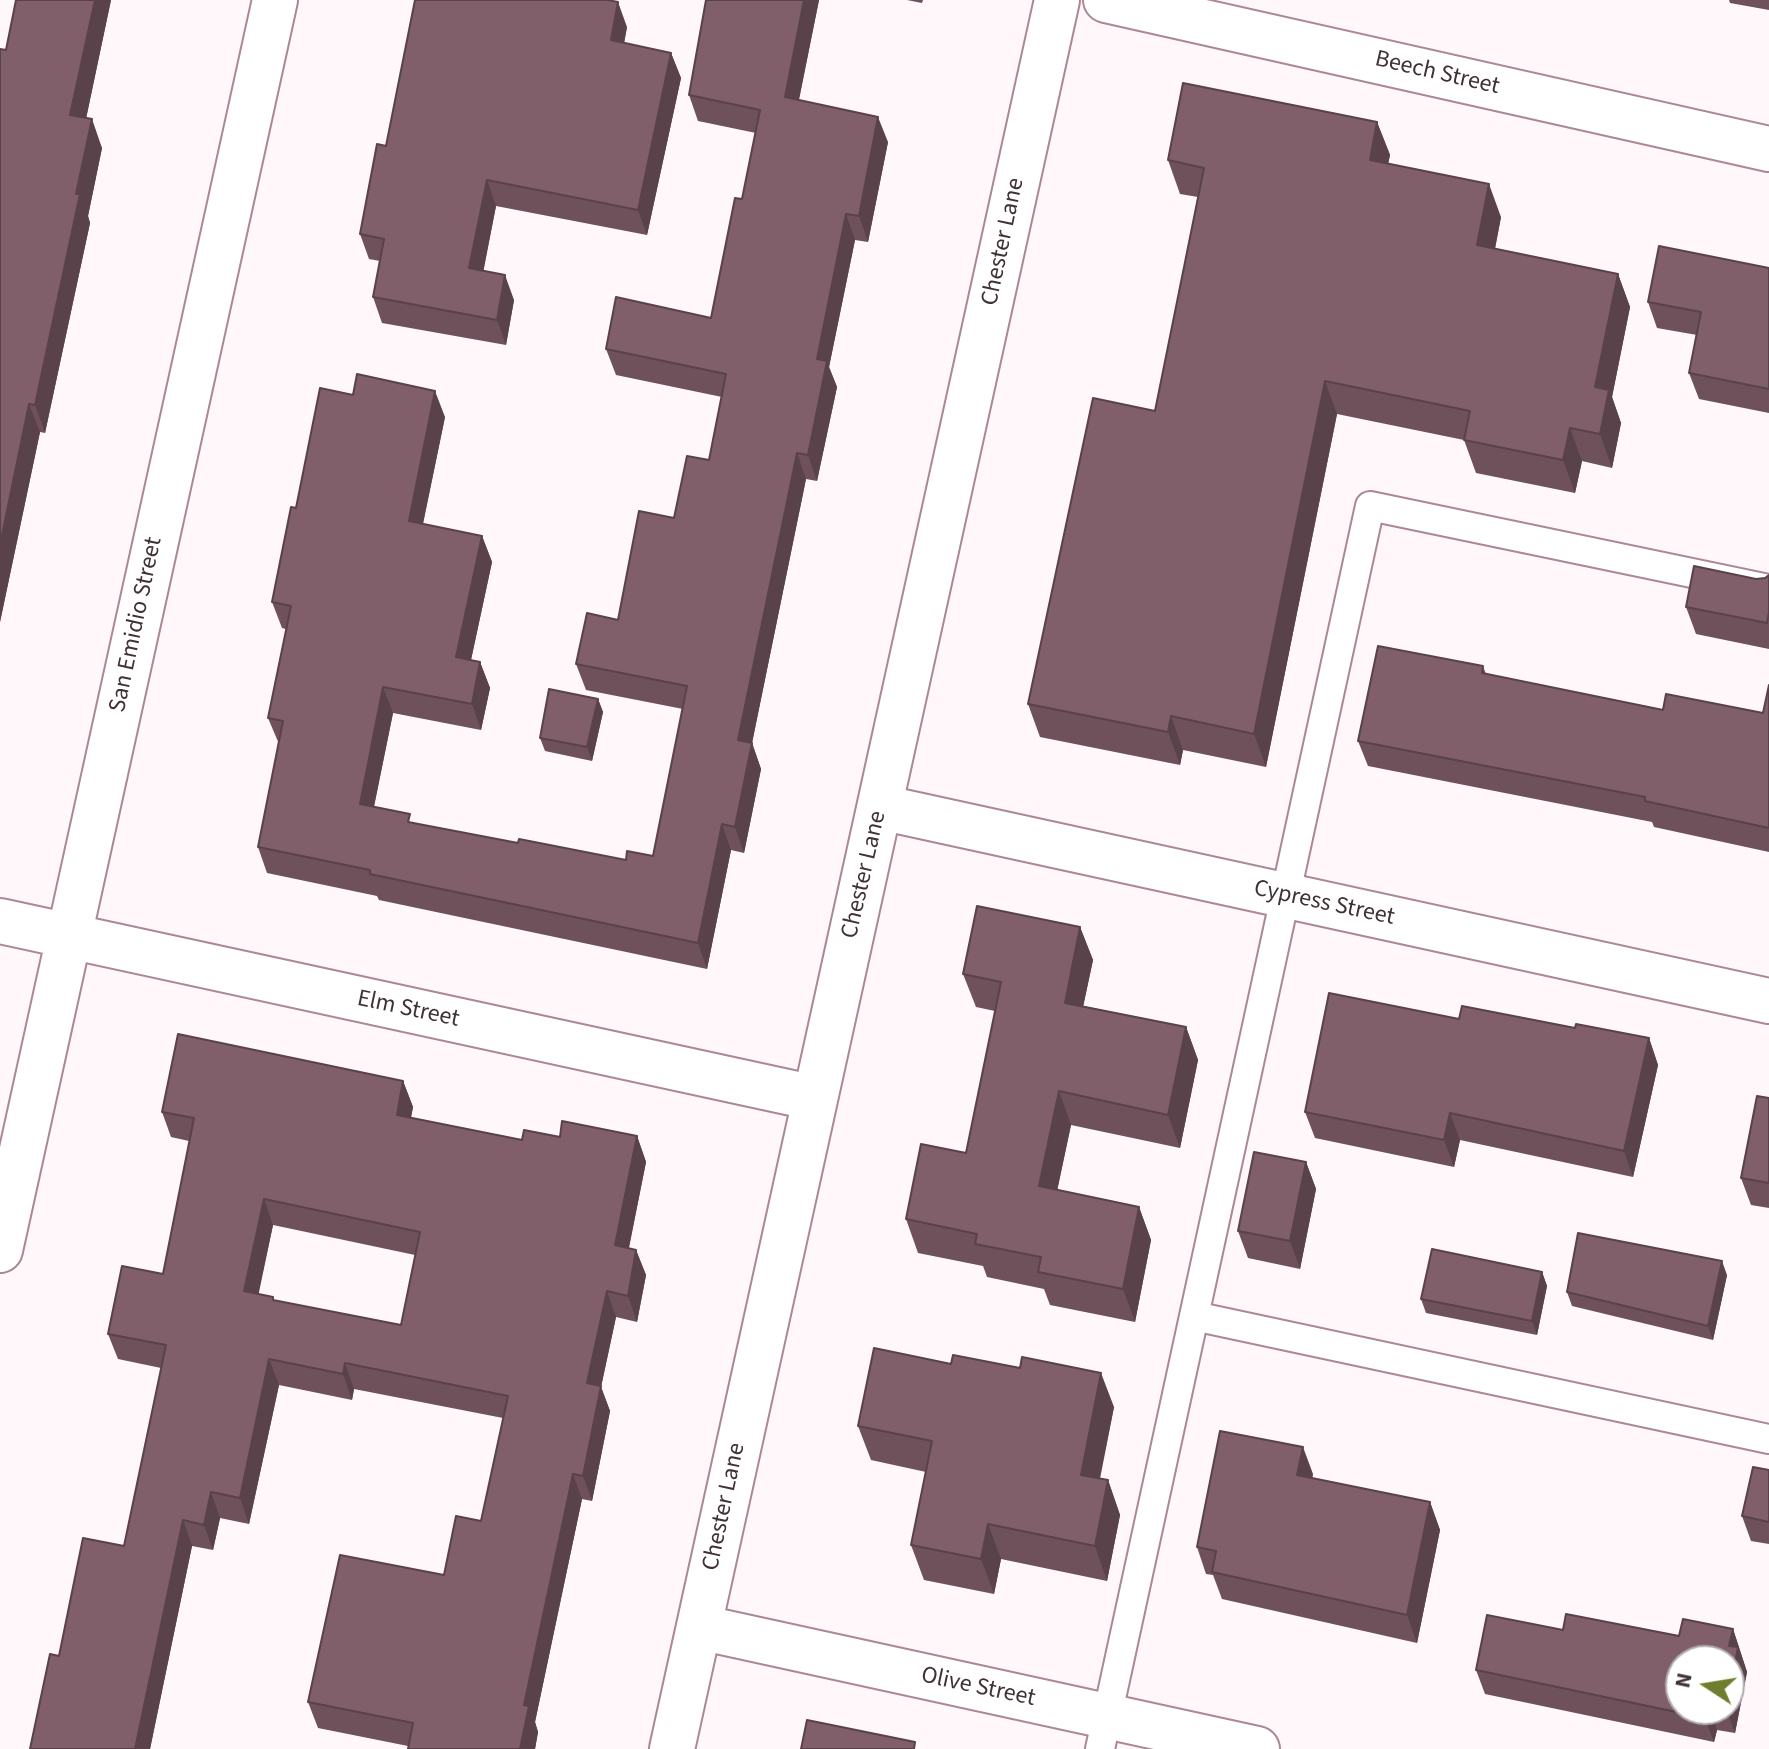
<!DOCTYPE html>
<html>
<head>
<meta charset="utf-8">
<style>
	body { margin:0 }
	#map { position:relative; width:1769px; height:1749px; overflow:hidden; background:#fff7f9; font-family:"Source Sans 3",sans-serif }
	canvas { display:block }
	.north { position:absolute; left:1665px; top:1645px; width:80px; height:80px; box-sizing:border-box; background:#fff; border:2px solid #b3adaf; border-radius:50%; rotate:282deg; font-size:22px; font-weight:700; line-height:32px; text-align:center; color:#403136 }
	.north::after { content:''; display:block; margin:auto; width:28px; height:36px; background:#6f7e2d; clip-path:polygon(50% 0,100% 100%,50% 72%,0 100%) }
</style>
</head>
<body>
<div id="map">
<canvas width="1769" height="1749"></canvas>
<div class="north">N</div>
</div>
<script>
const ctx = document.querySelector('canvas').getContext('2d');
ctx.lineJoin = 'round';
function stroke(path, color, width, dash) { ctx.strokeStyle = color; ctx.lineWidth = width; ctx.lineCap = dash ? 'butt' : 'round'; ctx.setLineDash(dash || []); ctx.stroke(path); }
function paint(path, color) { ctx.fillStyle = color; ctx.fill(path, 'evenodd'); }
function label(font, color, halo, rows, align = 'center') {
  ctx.font = font + ' "Source Sans 3",sans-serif'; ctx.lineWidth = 8; ctx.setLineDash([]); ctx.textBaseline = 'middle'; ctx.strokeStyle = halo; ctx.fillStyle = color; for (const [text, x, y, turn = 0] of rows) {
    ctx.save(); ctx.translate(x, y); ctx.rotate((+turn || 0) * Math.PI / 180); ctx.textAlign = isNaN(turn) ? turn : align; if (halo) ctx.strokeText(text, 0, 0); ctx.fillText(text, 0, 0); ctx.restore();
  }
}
const lane = new Path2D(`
	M1194 1316 1769 1439
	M1100 1749 1370 506 1769 589`);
const street = new Path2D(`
	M1106 0 1769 149
	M880 807 1769 1001
	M0 921 815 1098
	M0 1250 275 0
	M699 1627 1257 1749
	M672 1749 1057 0`);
stroke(lane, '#ac8894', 32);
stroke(street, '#ac8894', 48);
stroke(lane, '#fff', 28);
stroke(street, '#fff', 44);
paint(new Path2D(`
	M16 0H111L86 118 102 148 88 216 90 223 45 433 40 432 0 622 6 50Z
	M706 0H819L799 100 888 142 868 242 855 240 829 367 837 387 817 481 806 479 752 743 761 769 744 853 731 850 707 969 379 900 377 896 267 873 258 847 279 744 268 718 286 629 282 628 272 602 296 508 445 417 423 524 482 536 492 562 471 660 480 662 490 688 481 730 393 713 374 807 413 823 518 843 626 860 653 856 683 709 586 690 576 664 618 620 674 518 709 460 722 397 616 375 606 349 711 318 742 199 756 133 698 121 689 95Z
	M907 0H923L922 3Z
	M1729 0H1769V10L1730 3Z
	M627 27 624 43 671 53 681 78 647 235 496 206 483 271 514 300 506 345 382 323 373 297 380 261 369 259 360 234 386 146Z
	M1377 122 1390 155 1388 164 1501 217 1495 249 1618 274 1630 307 1612 397 1621 423 1612 468 1582 461 1575 493 1476 473 1464 440 1337 414 1266 767 1183 750 1180 765 1040 737 1028 704 1155 411 1198 197 1180 194 1168 160Z
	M1769 268V413L1699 399 1689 373 1697 335 1657 328 1648 302Z
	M1769 575V649L1696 634 1686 607 1756 579 1765 578Z
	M1483 666 1486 674 1663 710 1763 713 1769 685V852L1654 827 1652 822 1368 766 1358 741Z
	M598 699 603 712 592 761 545 751 540 738Z
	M1080 927 1093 960 1083 1006 1186 1027 1198 1060 1180 1148 1071 1125 1057 1190 1139 1207 1151 1240 1135 1322 1050 1305 1044 1289 987 1277 983 1266 918 1253 906 1219 966 1153 995 1011 976 1007 963 974Z
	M1459 1019 1575 1028 1649 1038 1658 1065 1633 1177 1460 1140 1454 1167 1315 1138 1305 1112Z
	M403 1081 413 1107 411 1118 522 1140 560 1137 637 1136 646 1162 629 1248 636 1250 646 1275 637 1322 616 1317 601 1387 610 1411 592 1501 582 1499 535 1722 538 1732 535 1749H408V1746L318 1728 308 1702 444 1575 481 1521 503 1418 354 1389 352 1400 279 1385 249 1524 220 1518 213 1550 192 1546 150 1749H30L59 1656 124 1546 161 1368 118 1359 108 1334 163 1274 189 1141 171 1137 162 1112ZM273 1225 415 1255 401 1325 274 1300 273 1297 258 1294Z
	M1769 1098V1208L1751 1205 1741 1178Z
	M1306 1162 1316 1189 1300 1269 1248 1258 1238 1231Z
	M1542 1272 1547 1286 1537 1335 1426 1313 1421 1299Z
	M1727 1275 1713 1340 1572 1306 1567 1292Z
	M1114 1407 1100 1479 1108 1480 1120 1515 1107 1581 1001 1559 994 1594 924 1580 911 1545 926 1472 871 1460 858 1426Z
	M1769 1470V1544L1751 1541 1742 1516Z
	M1313 1474 1312 1478 1430 1502 1440 1530 1417 1643 1222 1599 1213 1575 1206 1574 1197 1547Z
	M1733 1629 1747 1672 1735 1733 1717 1730 1714 1742 1485 1694 1476 1670 1563 1630 1679 1636ZM1729 1661V1709H1681Z`), '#6e515b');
paint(new Path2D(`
	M95 0H111L81 143 70 115Z
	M804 0H819L794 123 785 97Z
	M618 2 627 27 620 65 611 40Z
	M671 53 681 78 647 235 638 210Z
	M878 117 888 142 868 242 859 216Z
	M92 119 102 148 88 216 90 223 45 433 35 405Z
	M1377 122 1390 155 1382 193 1370 160Z
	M487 180 496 206 479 294 469 268Z
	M1489 184 1501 217 1489 279 1477 245Z
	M846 214 855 240 829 367 837 387 817 481 808 455 817 359Z
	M1618 274 1630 307 1612 397 1621 423 1612 468 1600 434 1595 387Z
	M505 275 514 300 506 345 497 320Z
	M1325 381 1337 414 1266 767 1254 734Z
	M435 391 445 417 418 547 409 521Z
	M29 404 40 432 0 622V545Z
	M1570 428 1582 461 1575 493 1563 460Z
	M797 453 806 479 752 743 761 769 744 853 735 827 738 740Z
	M482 536 492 562 466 683 456 657Z
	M480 662 490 688 481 730 472 704Z
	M383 687 393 713 369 830 360 804Z
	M598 699 603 712 592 761 587 747Z
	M1171 716 1183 750 1180 765 1168 732Z
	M722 824 731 850 707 969 698 943Z
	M1080 927 1093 960 1077 1036 1065 1003Z
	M1186 1027 1198 1060 1180 1148 1168 1115Z
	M1649 1038 1658 1065 1633 1177 1624 1151Z
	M403 1081 413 1107 406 1141 397 1115Z
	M1059 1091 1071 1125 1051 1220 1039 1186Z
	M1450 1113 1460 1140 1454 1167 1444 1140Z
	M637 1136 646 1162 624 1271 615 1245Z
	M1306 1162 1316 1189 1300 1269 1290 1241Z
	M264 1199 273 1225 254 1316 244 1291Z
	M1139 1207 1151 1240 1135 1322 1123 1289Z
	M636 1250 646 1275 637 1322 628 1296Z
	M1722 1261 1727 1275 1713 1340 1708 1326Z
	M1542 1272 1547 1286 1537 1335 1532 1321Z
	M607 1291 616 1317 601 1387 610 1411 592 1501 583 1476 587 1383Z
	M269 1359 279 1385 249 1524 240 1498Z
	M345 1363 354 1389 352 1400 343 1374Z
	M1101 1373 1114 1407 1093 1510 1081 1475Z
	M1303 1447 1313 1474 1307 1502 1297 1475Z
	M573 1474 582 1499 535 1722 538 1732 535 1749H520L524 1705Z
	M1108 1480 1120 1515 1107 1581 1095 1546Z
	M211 1492 220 1518 213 1550 204 1525Z
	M1430 1502 1440 1530 1417 1643 1407 1615Z
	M183 1520 192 1546 150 1749H135Z
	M988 1524 1001 1559 994 1594 981 1559Z
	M1733 1629 1747 1672 1735 1733 1726 1709H1729V1646Z
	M1707 1709H1709L1717 1730 1714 1742 1705 1718Z`), '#5a424a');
const building = new Path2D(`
	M16 0H95L70 115 92 119 76 194H80L35 405 29 404 0 545V49L6 50Z
	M415 0H608L618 2 611 40 671 53 638 210 487 180 469 268 505 275 497 320 373 297 384 239 360 234 377 144 386 146Z
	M706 0H804L785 97 878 117 859 216 846 214 817 359 827 361 808 455 797 453 738 740 752 743 735 827 722 824 698 943 370 874V870L258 847 283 721 268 718 291 606 272 602 291 507 296 508 320 388 353 395 357 374 435 391 409 521 482 536 456 657 480 662 472 704 383 687 360 804 410 814 408 822 518 843 519 839 626 860 627 851 653 856 687 686 576 664 587 613 618 620 639 511 674 518 687 456 709 460 726 374 606 349 616 297 711 318 735 198 742 199 760 110 689 95Z
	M1183 83 1377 122 1370 160 1489 184 1477 245 1618 274 1595 387 1609 390 1600 434 1570 428 1563 460 1464 440 1470 411 1325 381 1254 734 1171 716 1168 732 1028 704 1093 398 1155 411 1204 168 1168 160Z
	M1659 246 1769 268V389L1689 373 1701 312 1648 302Z
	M1694 566 1756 579 1765 578 1769 575V612L1767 623 1686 607Z
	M1378 646 1483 666 1482 673 1663 710 1666 694 1763 713 1769 685V828L1645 801V797L1358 741Z
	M549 689 598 699 587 747 540 738Z
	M977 906 1080 927 1065 1003 1186 1027 1168 1115 1059 1091 1039 1186 1139 1207 1123 1289 1038 1272 1041 1257 975 1244 977 1234 906 1219 921 1144 966 1153 1001 982 963 974Z
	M1329 993 1459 1019 1462 1006 1575 1028 1576 1024 1649 1038 1624 1151 1450 1113 1444 1140 1305 1112Z
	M178 1034 403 1081 397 1115 522 1140 524 1130 560 1137 562 1121 637 1136 615 1245 636 1250 628 1296 607 1291 587 1383 601 1386 583 1476 573 1474 524 1705 529 1706 520 1749H408L413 1723 308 1702 340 1555 444 1575 456 1516 481 1521 508 1396 345 1363 343 1374 269 1359 240 1498 211 1492 204 1525 183 1520 135 1749H30L50 1654 59 1656 83 1538 124 1546 166 1345 108 1334 122 1266 163 1274 194 1118 162 1112ZM264 1199 420 1232 401 1325 273 1300V1297L244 1291Z
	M1757 1096 1769 1098V1183L1741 1178Z
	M1254 1152 1306 1162 1290 1241 1238 1231Z
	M1578 1233 1722 1261 1708 1326 1567 1292Z
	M1432 1249 1542 1272 1532 1321 1421 1299Z
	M874 1348 951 1364 953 1355 1020 1368 1022 1357 1101 1373 1081 1475 1108 1480 1095 1546 988 1524 981 1559 911 1545 932 1441 858 1426Z
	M1220 1431 1303 1447 1297 1475 1430 1502 1407 1615 1212 1572 1216 1551 1197 1547Z
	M1753 1467 1769 1470V1522L1742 1516Z
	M1566 1614 1679 1636 1683 1619 1733 1629 1729 1646 1738 1647 1729 1694V1661H1681V1709H1707L1705 1718 1476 1670 1487 1615 1563 1630Z
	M807 1720 915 1742 914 1749H801Z`);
paint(building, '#805e6a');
stroke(building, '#5a424a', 2);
label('24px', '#403136', '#fff', [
	["Beech Street",1437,74,13],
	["Chester Lane",1004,242,-78],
	["San Emidio Street",137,625,-78],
	["Chester Lane",865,875,-77],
	["Cypress Street",1324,904,12],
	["Elm Street",408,1010,12],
	["Chester Lane",725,1507,-78],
	["Olive Street",978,1688,12]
]);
</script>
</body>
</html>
